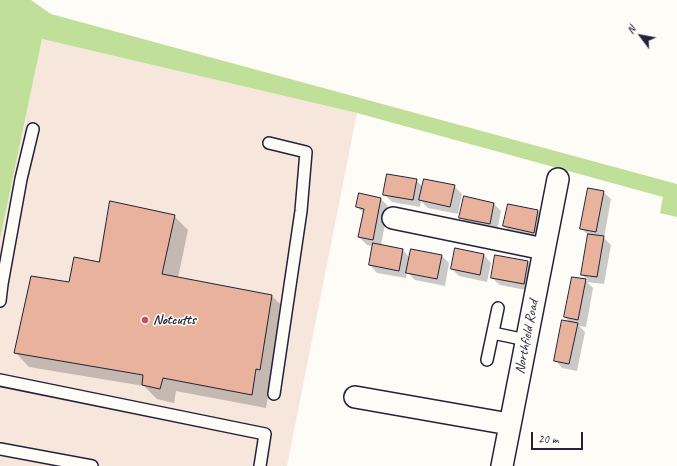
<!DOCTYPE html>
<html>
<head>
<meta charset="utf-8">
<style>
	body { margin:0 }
	#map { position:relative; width:677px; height:466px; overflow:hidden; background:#fdfcf7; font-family:Caveat,sans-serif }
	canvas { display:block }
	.north { position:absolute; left:621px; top:16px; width:40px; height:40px; -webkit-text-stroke:3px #fdfcf7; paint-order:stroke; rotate:302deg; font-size:11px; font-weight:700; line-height:16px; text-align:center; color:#22223b }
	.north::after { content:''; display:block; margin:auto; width:14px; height:18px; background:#22223b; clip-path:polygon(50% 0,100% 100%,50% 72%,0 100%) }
	.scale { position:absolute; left:531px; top:432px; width:52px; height:18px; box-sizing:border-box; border:2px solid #22223b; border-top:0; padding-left:5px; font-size:12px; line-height:14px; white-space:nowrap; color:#22223b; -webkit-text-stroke:3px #fdfcf7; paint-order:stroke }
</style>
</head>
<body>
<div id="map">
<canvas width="677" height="466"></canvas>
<div class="north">N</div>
<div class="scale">20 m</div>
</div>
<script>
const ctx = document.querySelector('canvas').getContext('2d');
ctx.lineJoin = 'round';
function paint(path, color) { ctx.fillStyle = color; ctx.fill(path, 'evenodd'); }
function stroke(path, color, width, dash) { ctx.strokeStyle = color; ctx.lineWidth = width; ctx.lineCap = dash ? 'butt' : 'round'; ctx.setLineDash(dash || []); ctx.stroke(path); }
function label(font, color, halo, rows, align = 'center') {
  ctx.font = font + ' Caveat,sans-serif'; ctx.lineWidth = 3; ctx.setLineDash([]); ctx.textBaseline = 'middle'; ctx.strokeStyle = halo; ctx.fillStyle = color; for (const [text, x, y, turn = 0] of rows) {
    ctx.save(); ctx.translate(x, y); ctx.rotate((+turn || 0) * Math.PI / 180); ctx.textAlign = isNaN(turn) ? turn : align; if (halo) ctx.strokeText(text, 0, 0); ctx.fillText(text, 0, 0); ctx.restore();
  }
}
paint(new Path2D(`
	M42 39 357 113 287 466H0V239Z`), '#f7e6dc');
paint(new Path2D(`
	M0 0H31L51 14 677 184V217L660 213 663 197 357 113 42 39 0 239Z`), '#c0e099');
paint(new Path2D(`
	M416 180 423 187 454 186 462 194 458 214 428 208 421 201 420 207 392 202 384 194Z
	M603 192 611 199 604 238 611 245 604 284 587 282 593 288 586 327 579 326 585 332 577 371 562 368 555 360 570 323 565 317 573 278 588 281 582 274 589 236 582 229Z
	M381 199 388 206 381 246 403 250 410 258 441 255 449 263 445 286 415 280 407 272 406 278 377 273 370 265 373 246 367 245 359 237 364 213 357 207Z
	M494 204 501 211 497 231 468 225 461 217Z
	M509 205 538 211 546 219 541 240 512 234 504 226Z
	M174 216 188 230 178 278 272 296 286 310 274 383H270L266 408 176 391 174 403 157 399 144 386 29 367 15 352 69 283Z
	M484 255 491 263 487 282 459 276 452 269Z
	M496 256 528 262 535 270 531 291 500 285 492 278Z`), '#0003');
const building = new Path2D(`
	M387 174 417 179 413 200 383 195Z
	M424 179 455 185 450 207 419 200Z
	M588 188 604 191 596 232 580 229Z
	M359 193 381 198 373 240 358 237 364 209 356 207Z
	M464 196 494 203 490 224 459 218Z
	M110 201 175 215 162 274 272 295 260 370 256 369 252 395 163 378 160 389 142 385 143 375 14 353 31 276 69 282 74 257 99 262Z
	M508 204 538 210 534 233 503 226Z
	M588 234 604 236 597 277 581 275Z
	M373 243 403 249 399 271 369 265Z
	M455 248 484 254 480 275 451 269Z
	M411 249 442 255 437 279 406 273Z
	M495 255 528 261 524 284 491 278Z
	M572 277 586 279 578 320 564 317Z
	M562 320 578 323 569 364 554 361Z`);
paint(building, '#e8b29c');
stroke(building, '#22223b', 1);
const lane = new Path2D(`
	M269 143 306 152 301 211 274 394
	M0 301 2 284 21 179 33 129
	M493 333 526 340
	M487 360 498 308
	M0 380 265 434 260 466
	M0 449 92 466`);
const street = new Path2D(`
	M393 218 544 249
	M355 397 509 424
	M502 466 558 179`);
stroke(lane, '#22223b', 14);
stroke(street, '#22223b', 24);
stroke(lane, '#fdfcf7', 11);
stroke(street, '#fdfcf7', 21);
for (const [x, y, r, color] of [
	[145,320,4,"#d1495b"]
]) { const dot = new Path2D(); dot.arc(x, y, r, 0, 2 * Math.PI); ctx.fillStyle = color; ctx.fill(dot); stroke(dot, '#fdfcf7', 1.5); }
label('bold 14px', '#22223b', '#fdfcf7', [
	["Notcutts",153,320]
], 'left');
label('14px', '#22223b', '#fdfcf7', [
	["Northfield Road",527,337,-79]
]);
</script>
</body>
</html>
